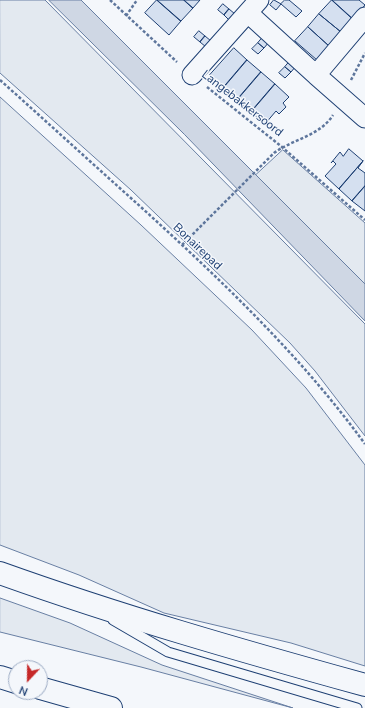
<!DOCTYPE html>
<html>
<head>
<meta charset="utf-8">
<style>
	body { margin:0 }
	#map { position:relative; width:365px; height:708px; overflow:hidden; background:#f4f7fb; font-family:"Nunito Sans",sans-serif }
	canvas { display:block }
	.north { position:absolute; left:8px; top:660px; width:40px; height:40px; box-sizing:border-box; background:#f4f7fb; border:1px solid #9eadc5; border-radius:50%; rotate:202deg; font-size:11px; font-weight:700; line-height:16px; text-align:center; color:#1d3f73 }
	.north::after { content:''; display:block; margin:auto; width:14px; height:18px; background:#c62828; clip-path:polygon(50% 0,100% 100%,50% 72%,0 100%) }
</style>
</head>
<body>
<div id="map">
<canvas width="365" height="708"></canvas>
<div class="north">N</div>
</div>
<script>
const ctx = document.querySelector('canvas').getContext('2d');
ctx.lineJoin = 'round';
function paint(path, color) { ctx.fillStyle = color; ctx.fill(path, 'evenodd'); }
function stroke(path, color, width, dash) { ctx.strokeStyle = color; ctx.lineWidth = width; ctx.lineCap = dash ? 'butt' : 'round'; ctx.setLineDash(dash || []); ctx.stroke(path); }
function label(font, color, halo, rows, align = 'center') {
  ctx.font = font + ' "Nunito Sans",sans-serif'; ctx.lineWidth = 3; ctx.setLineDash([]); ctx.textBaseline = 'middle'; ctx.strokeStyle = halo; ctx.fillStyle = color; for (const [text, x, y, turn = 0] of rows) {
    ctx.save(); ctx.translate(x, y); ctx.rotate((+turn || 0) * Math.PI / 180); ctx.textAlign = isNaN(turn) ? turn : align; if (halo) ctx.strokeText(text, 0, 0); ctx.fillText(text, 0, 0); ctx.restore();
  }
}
const green = new Path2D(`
	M0 0H45L365 324V436L315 371 290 343 131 190 0 73Z
	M0 97 141 225 252 330 306 388 365 465V666L291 643 164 613 79 575 0 545Z
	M283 150 365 223V284L256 175Z
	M0 598 70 623 162 665 293 708 141 667 0 632Z`);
paint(green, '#e3e9f0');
stroke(green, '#687fa3', 1);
const water = new Path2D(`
	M49 0H81L365 284V321L185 135Z`);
paint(water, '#cfd7e4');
stroke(water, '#687fa3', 1);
const building = new Path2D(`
	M157 0 181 21 169 35 145 13Z
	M157 0H184L193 8 181 21Z
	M184 0H200L193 8Z
	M274 0 281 4 276 10 270 5Z
	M285 0H289L302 11 296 17 281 4Z
	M332 0 353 19 341 32 319 14Z
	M332 0H359L365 5 353 19Z
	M223 4 229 9 224 15 218 10Z
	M229 9 235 14 229 20 224 15Z
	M319 14 341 32 329 46 308 27Z
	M308 27 329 46 317 60 295 41Z
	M199 31 205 36 200 42 194 37Z
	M205 36 211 41 206 47 200 42Z
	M263 37 269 42 264 48 258 43Z
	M258 43 264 48 258 54 252 49Z
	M234 48 247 60 224 87 210 75Z
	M247 60 261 72 237 100 224 87Z
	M290 61 296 66 291 72 285 67Z
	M285 67 291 72 285 78 279 73Z
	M261 72 275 84 251 112 237 100Z
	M275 84 289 97 283 103 286 107 279 114 276 111 265 124 251 112Z
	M349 149 363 161 339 189 325 176 336 164 333 161 331 163 340 152 343 156Z
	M363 161 358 168 365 173V186L352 201 339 189Z
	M365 186V211L352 201Z`);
paint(building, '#d5e0f0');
stroke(building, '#1d3f73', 1);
const lane = new Path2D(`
	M113 620 168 652 357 708`);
const street = new Path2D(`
	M248 13 316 75
	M365 17 316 75 365 118
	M192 75 259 0`);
const highway = new Path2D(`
	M0 573C120 616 242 651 365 685
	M0 677 16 682
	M40 688 111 708`);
stroke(lane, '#1d3f73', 11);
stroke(street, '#1d3f73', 21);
stroke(highway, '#1d3f73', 24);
stroke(new Path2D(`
	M110 0 177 62
	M126 16 137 0
	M0 80C48 123 95 166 142 208 222 281 301 356 365 444
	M351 80 365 53
	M207 87 282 147 365 220
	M182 245 274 153C293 139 320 136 333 115`), '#5e769c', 2.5, [3, 2]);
stroke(lane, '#f4f7fb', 9);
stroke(street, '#f4f7fb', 19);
stroke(highway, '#f4f7fb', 22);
label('12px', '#1d3f73', '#f4f7fb', [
	["Langebakkersoord",242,104,38],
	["Bonairepad",197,247,43]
]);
</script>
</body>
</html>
